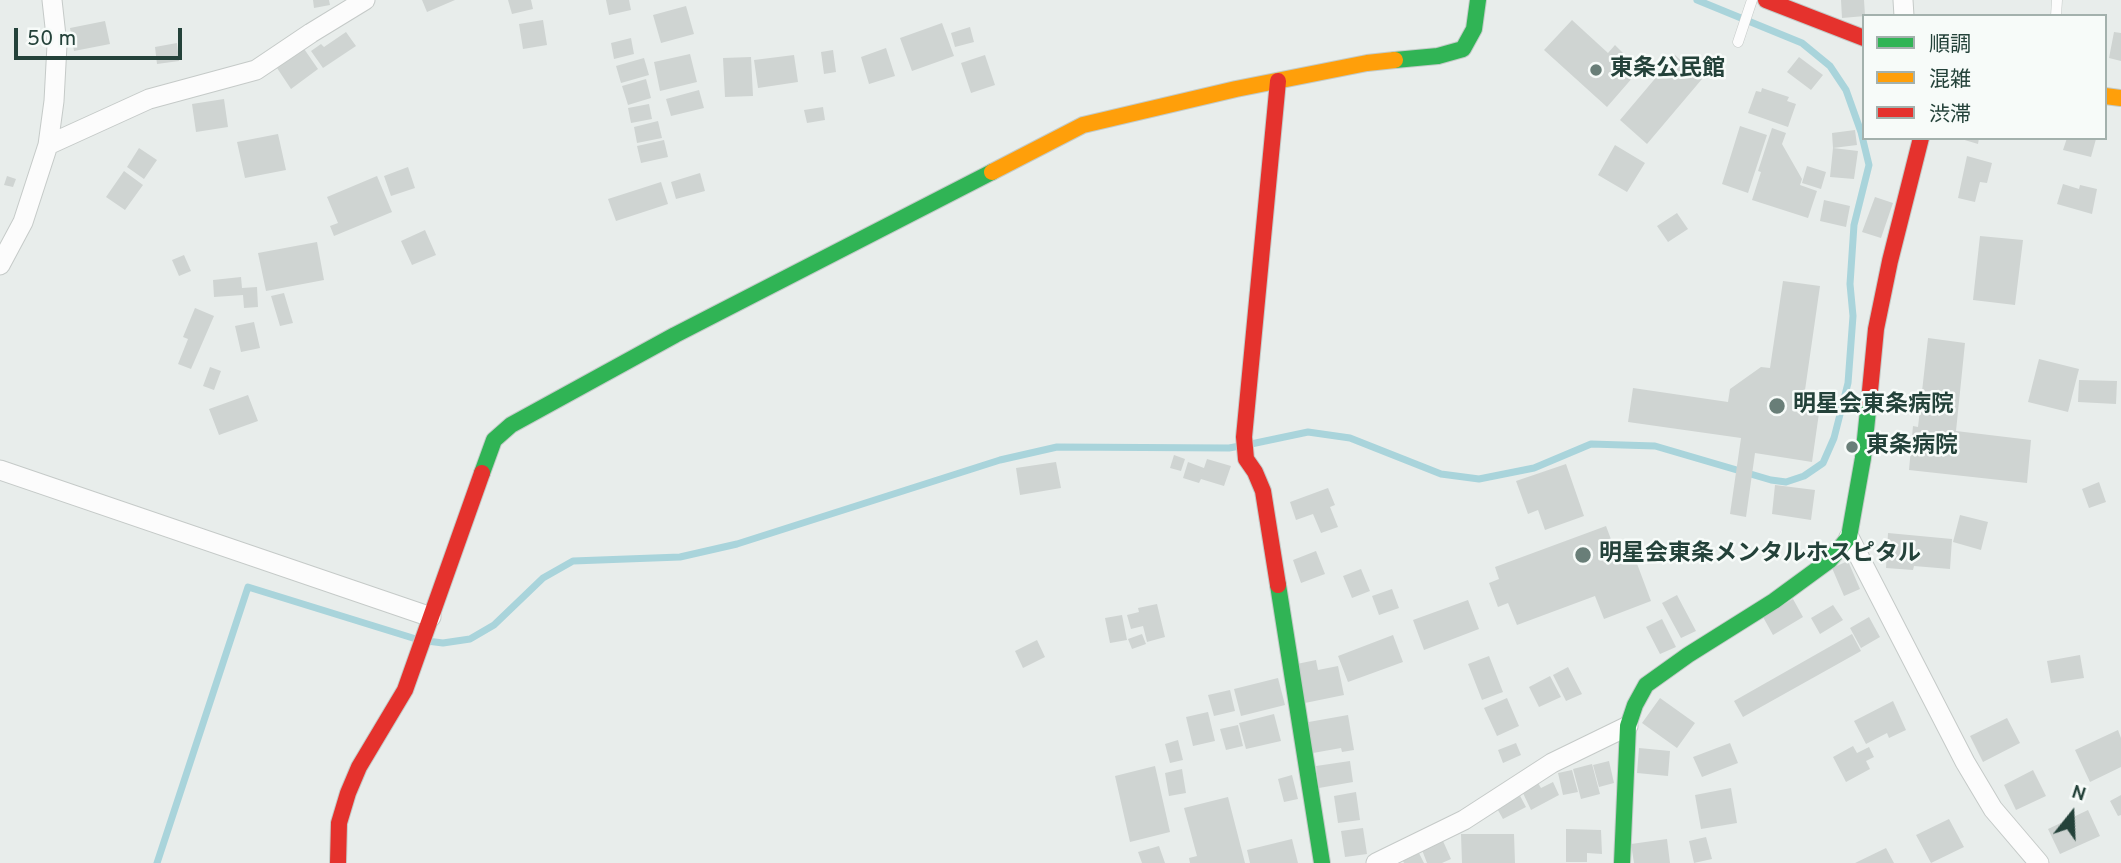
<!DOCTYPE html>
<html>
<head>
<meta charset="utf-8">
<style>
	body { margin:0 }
	#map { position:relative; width:2121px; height:863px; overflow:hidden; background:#e8edeb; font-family:Overpass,"Noto Sans JP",sans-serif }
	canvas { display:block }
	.legend { position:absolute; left:1862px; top:14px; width:245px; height:126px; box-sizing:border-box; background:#f7fbf9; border:2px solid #a3b1ad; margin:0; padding:9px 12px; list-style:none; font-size:21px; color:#24423a }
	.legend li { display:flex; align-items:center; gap:14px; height:35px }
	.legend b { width:35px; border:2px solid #a3b1ad }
	.north { position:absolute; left:2037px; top:779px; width:70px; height:70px; -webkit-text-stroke:5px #f7fbf9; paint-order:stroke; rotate:18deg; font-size:19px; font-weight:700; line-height:28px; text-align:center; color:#24423a }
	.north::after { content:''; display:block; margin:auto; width:24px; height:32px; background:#24423a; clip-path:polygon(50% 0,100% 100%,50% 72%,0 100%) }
	.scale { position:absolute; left:14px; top:28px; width:168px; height:32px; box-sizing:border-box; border:4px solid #24423a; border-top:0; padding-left:9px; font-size:21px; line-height:24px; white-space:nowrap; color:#24423a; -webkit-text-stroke:5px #f7fbf9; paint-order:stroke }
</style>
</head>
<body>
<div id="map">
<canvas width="2121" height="863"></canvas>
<ul class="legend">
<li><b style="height:9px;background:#30b455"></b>順調</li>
<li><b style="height:9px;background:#ff9f0a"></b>混雑</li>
<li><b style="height:9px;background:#e5322d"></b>渋滞</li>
</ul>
<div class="north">N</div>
<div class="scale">50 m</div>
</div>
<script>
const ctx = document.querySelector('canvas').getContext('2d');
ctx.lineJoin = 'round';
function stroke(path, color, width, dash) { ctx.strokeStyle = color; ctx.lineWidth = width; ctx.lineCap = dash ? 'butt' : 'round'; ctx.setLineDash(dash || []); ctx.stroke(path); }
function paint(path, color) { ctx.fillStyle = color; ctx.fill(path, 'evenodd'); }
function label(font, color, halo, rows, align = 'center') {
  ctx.font = font + ' Overpass,"Noto Sans JP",sans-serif'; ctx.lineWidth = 5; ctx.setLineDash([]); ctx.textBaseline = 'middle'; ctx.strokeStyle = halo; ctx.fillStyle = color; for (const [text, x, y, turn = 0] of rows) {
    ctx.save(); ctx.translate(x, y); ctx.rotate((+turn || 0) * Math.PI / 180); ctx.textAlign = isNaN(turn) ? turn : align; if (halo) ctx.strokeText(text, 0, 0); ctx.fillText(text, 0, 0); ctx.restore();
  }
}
stroke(new Path2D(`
	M1251 444 1308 432 1350 438 1441 474 1479 479 1534 468 1591 444 1655 446 1771 480 1786 482 1804 476 1823 463 1834 438 1848 383 1853 316 1850 284 1854 225 1869 165 1861 132 1846 90 1830 66 1802 43 1697 0
	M427 641 443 643 470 639 494 625 543 578 573 561 680 557 737 544 1000 460 1057 447 1229 448 1240 446
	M157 863 248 587 416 639`), '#a9d4db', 7);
paint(new Path2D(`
	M313 0H329L330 5 314 8Z
	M422 0H455L427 12Z
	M508 0H531L533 9 512 14Z
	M606 0H629L631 10 609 15Z
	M1841 0H1864L1865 16 1842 18Z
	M686 6 694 34 661 43 653 15Z
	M543 20 547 45 523 49 519 24Z
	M1572 20 1608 53 1615 45 1626 56 1619 63 1634 76 1607 107 1544 50Z
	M105 21 110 44 74 51 70 28Z
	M942 23 954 56 912 71 900 38Z
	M970 27 974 42 955 47 951 33Z
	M346 32 356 46 323 68 311 51 321 44 324 47Z
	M2114 32 2121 33V61L2109 58Z
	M631 38 634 54 614 59 611 43Z
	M177 43 179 61 157 64 155 47Z
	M300 43 318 69 291 89 273 62Z
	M886 48 895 76 869 84 861 57Z
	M833 50 836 72 824 74 821 52Z
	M690 54 697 82 660 91 654 62Z
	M794 55 798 82 758 88 754 60Z
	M985 55 995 85 971 93 961 63Z
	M1675 55 1702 79 1647 144 1620 120Z
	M751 57 753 96 725 97 723 58Z
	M1799 57 1823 75 1811 90 1787 72Z
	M644 58 649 75 621 83 616 66Z
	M646 79 651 98 628 105 622 86Z
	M1762 88 1789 97 1787 101 1796 104 1788 127 1748 113 1756 91 1761 92Z
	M699 90 704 108 671 116 666 99Z
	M224 99 228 127 196 132 192 104Z
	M649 104 652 119 631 123 628 108Z
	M823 107 825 120 807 123 804 110Z
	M658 121 662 138 637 143 634 127Z
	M1740 126 1767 135 1748 193 1722 184Z
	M1772 128 1786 133 1782 144 1802 179 1800 185 1817 191 1808 218 1752 200 1761 172 1758 171Z
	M1855 130 1857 145 1833 148 1832 133Z
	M278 134 286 170 245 178 237 142Z
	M1958 138H1979L1978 144Z
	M2067 138 2096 139 2091 157 2063 150Z
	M664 140 668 157 641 163 637 146Z
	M1615 145 1645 163 1627 192 1598 175Z
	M139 148 157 160 144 179 127 167Z
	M1833 148 1858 151 1854 179 1830 177Z
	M1967 156 1992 163 1987 183 1980 182 1975 202 1958 198Z
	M1807 166 1826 172 1821 189 1802 183Z
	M408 167 415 188 391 196 384 176Z
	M124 171 143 185 125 210 106 197Z
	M700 173 705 191 676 199 671 182Z
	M7 176 16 179 13 187 4 185Z
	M377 176 392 212 334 236 330 226 338 223 327 197Z
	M661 182 668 204 616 221 608 199Z
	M2063 184 2079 189 2080 185 2097 189 2092 214 2057 204Z
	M1875 197 1893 203 1881 238 1862 232Z
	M1824 200 1850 206 1846 227 1820 221Z
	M1677 213 1688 229 1668 242 1657 226Z
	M425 230 436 255 412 265 401 241Z
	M1980 236 2023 240 2015 305 1973 300Z
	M317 242 324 280 266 291 258 253Z
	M184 255 191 271 179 276 172 260Z
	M241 277 242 288 257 287 258 307 244 308 243 295 214 297 213 280Z
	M1783 281 1820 286 1803 404 1820 406 1812 462 1755 453 1746 517 1730 514 1741 438 1628 422 1633 388 1728 402 1730 389 1761 367 1770 368Z
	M284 293 293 323 280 326 271 296Z
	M195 308 214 316 191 369 178 364 188 339 183 337Z
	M254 322 260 348 241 352 235 326Z
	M1928 338 1965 343 1956 431 2031 440 2027 483 1909 470 1913 426 1918 427Z
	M2039 359 2079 369 2068 412 2028 402Z
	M210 367 221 371 214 390 203 386Z
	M2079 380 2117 381 2116 404 2078 402Z
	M248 395 258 421 219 435 209 409Z
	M1174 455 1185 459 1181 471 1170 468Z
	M1207 459 1231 466 1224 486 1201 479 1199 483 1183 478 1188 462 1204 468Z
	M1056 462 1061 488 1020 495 1016 468Z
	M1566 464 1584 516 1545 530 1538 510 1528 514 1516 481Z
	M2099 482 2106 502 2089 508 2082 489Z
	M1775 485 1815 490 1811 520 1772 514Z
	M1328 488 1335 505 1330 507 1338 527 1321 533 1313 514 1296 520 1290 502Z
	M1960 515 1988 522 1981 550 1953 542Z
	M1606 526 1618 558 1633 553 1651 601 1604 619 1595 596 1517 625 1508 603 1498 607 1489 583 1499 579 1495 567Z
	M1888 533 1952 539 1950 569 1914 566 1913 570 1886 568Z
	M1316 551 1325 574 1301 583 1293 560Z
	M1848 561 1860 589 1844 596 1832 568Z
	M1361 569 1370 591 1352 598 1343 576Z
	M1392 589 1399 608 1379 615 1372 596Z
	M1677 595 1696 631 1681 638 1662 603Z
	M1793 599 1803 617 1773 635 1763 617Z
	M1468 600 1479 629 1424 650 1413 620Z
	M1157 604 1165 637 1147 642 1143 626 1131 629 1127 615 1139 612 1138 608Z
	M1833 605 1843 620 1820 634 1811 618Z
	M1122 615 1127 640 1110 643 1105 618Z
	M1869 617 1880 637 1861 648 1850 628Z
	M1662 619 1676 647 1660 654 1646 627Z
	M1142 634 1146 644 1132 649 1128 639Z
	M1852 634 1861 651 1743 717 1734 701Z
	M1393 635 1403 662 1348 682 1338 656Z
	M1037 640 1045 657 1023 668 1015 651Z
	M2080 655 2084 678 2051 683 2047 661Z
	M1489 656 1503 692 1482 700 1468 664Z
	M1316 660 1318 670 1338 666 1344 695 1300 704 1292 665Z
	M1568 667 1582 694 1566 701 1553 675Z
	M1550 676 1561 697 1539 707 1529 687Z
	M1278 678 1285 705 1241 716 1234 689Z
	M1230 690 1235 711 1214 716 1208 695Z
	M1507 698 1519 726 1497 736 1484 708Z
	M1660 698 1695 723 1677 748 1642 723Z
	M1893 701 1906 730 1889 738 1887 733 1866 744 1854 721Z
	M1208 712 1215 741 1193 746 1186 717Z
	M1274 714 1281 741 1246 749 1239 723Z
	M1348 715 1354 750 1342 752 1341 748 1313 753 1303 723Z
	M2007 718 2020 743 1983 762 1970 736Z
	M1238 725 1243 746 1226 750 1220 729Z
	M2118 730 2121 738V767L2090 782 2075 750Z
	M1178 740 1183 760 1170 763 1165 744Z
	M1516 743 1521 755 1503 763 1498 750Z
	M1730 743 1738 763 1702 777 1693 757Z
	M1853 746 1857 753 1869 747 1874 757 1866 761 1870 769 1846 782 1833 757Z
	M1639 748 1670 751 1668 776 1637 773Z
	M1350 761 1353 782 1319 788 1316 766Z
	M1609 761 1614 783 1599 787 1593 765Z
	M1592 764 1600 794 1581 799 1573 769Z
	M1155 766 1170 832 1130 842 1115 776Z
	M1182 769 1186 793 1169 796 1165 773Z
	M1572 770 1578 792 1563 795 1558 773Z
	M2033 770 2046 796 2016 810 2004 785Z
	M1292 775 1298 799 1284 802 1278 779Z
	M1553 782 1559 795 1531 810 1522 791 1538 783 1541 788Z
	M1731 788 1737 823 1701 829 1695 795Z
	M1356 792 1360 820 1338 823 1334 796Z
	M1518 792 1526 807 1503 819 1495 805Z
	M2121 795V815L2118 816 2110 801Z
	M1228 797 1245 863H1190L1189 858 1197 856 1184 808Z
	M2088 810 2100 836 2060 854 2048 829Z
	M1949 819 1964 847 1931 863 1916 835Z
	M1363 828 1367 854 1345 857 1341 831Z
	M1566 829 1601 830 1602 854 1587 853V862H1566Z
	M1461 834H1514L1515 863H1462Z
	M1706 837 1712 859 1694 863 1689 841Z
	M1292 839 1298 863H1250L1247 850Z
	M1667 839 1670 863H1634L1631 844Z
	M1443 841 1451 859 1442 863H1427L1422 850Z
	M1159 846 1165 863H1142L1138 852Z
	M1886 848 1894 863H1855Z
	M1419 853 1424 863H1404L1403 861Z`), '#cfd4d2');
const lane = new Path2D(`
	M2056 16 2057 0
	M1738 42 1752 0`);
const street = new Path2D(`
	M1903 0 1904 16
	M48 145 149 99 256 70 311 33 365 0
	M0 265 23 222 48 145 54 101 57 45 52 0
	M0 470 431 617
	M1849 537 1965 762 1993 809 2039 863
	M1376 863 1464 820 1552 763 1628 726`);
const fast = new Path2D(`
	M1395 60 1438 56 1463 49 1474 29 1478 0
	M482 473 494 440 511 425 675 335 992 172
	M1278 585 1322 863
	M1622 863 1628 726 1635 705 1646 685 1688 655 1774 601 1830 560 1849 537 1863 458 1869 401`);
const slow = new Path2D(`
	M2105 96 2121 98
	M992 172 1083 125 1236 89 1367 63 1395 60`);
const jam = new Path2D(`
	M1766 0 1864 38
	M1869 401 1876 329 1890 261 1921 138
	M1278 585 1263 491 1255 472 1246 459 1244 437 1278 81
	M338 863 339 823 348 793 359 767 405 690 482 473`);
stroke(lane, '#c5cac8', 11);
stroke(street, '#c5cac8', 21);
stroke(fast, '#c3cbc8', 18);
stroke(slow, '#c3cbc8', 18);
stroke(jam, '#c3cbc8', 18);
stroke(lane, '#fcfcfc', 10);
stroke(street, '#fcfcfc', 19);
stroke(fast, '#30b455', 16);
stroke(slow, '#ff9f0a', 16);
stroke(jam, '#e5322d', 16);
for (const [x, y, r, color] of [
	[1596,70,7,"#697e78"],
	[1777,406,9,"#697e78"],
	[1852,447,7,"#697e78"],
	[1583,555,9,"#697e78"]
]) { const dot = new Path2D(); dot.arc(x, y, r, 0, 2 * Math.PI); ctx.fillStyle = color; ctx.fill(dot); stroke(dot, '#f7fbf9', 2.5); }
label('bold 23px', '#24423a', '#f7fbf9', [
	["東条公民館",1610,70],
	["明星会東条病院",1793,406],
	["東条病院",1866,447],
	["明星会東条メンタルホスピタル",1599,555]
], 'left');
</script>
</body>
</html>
